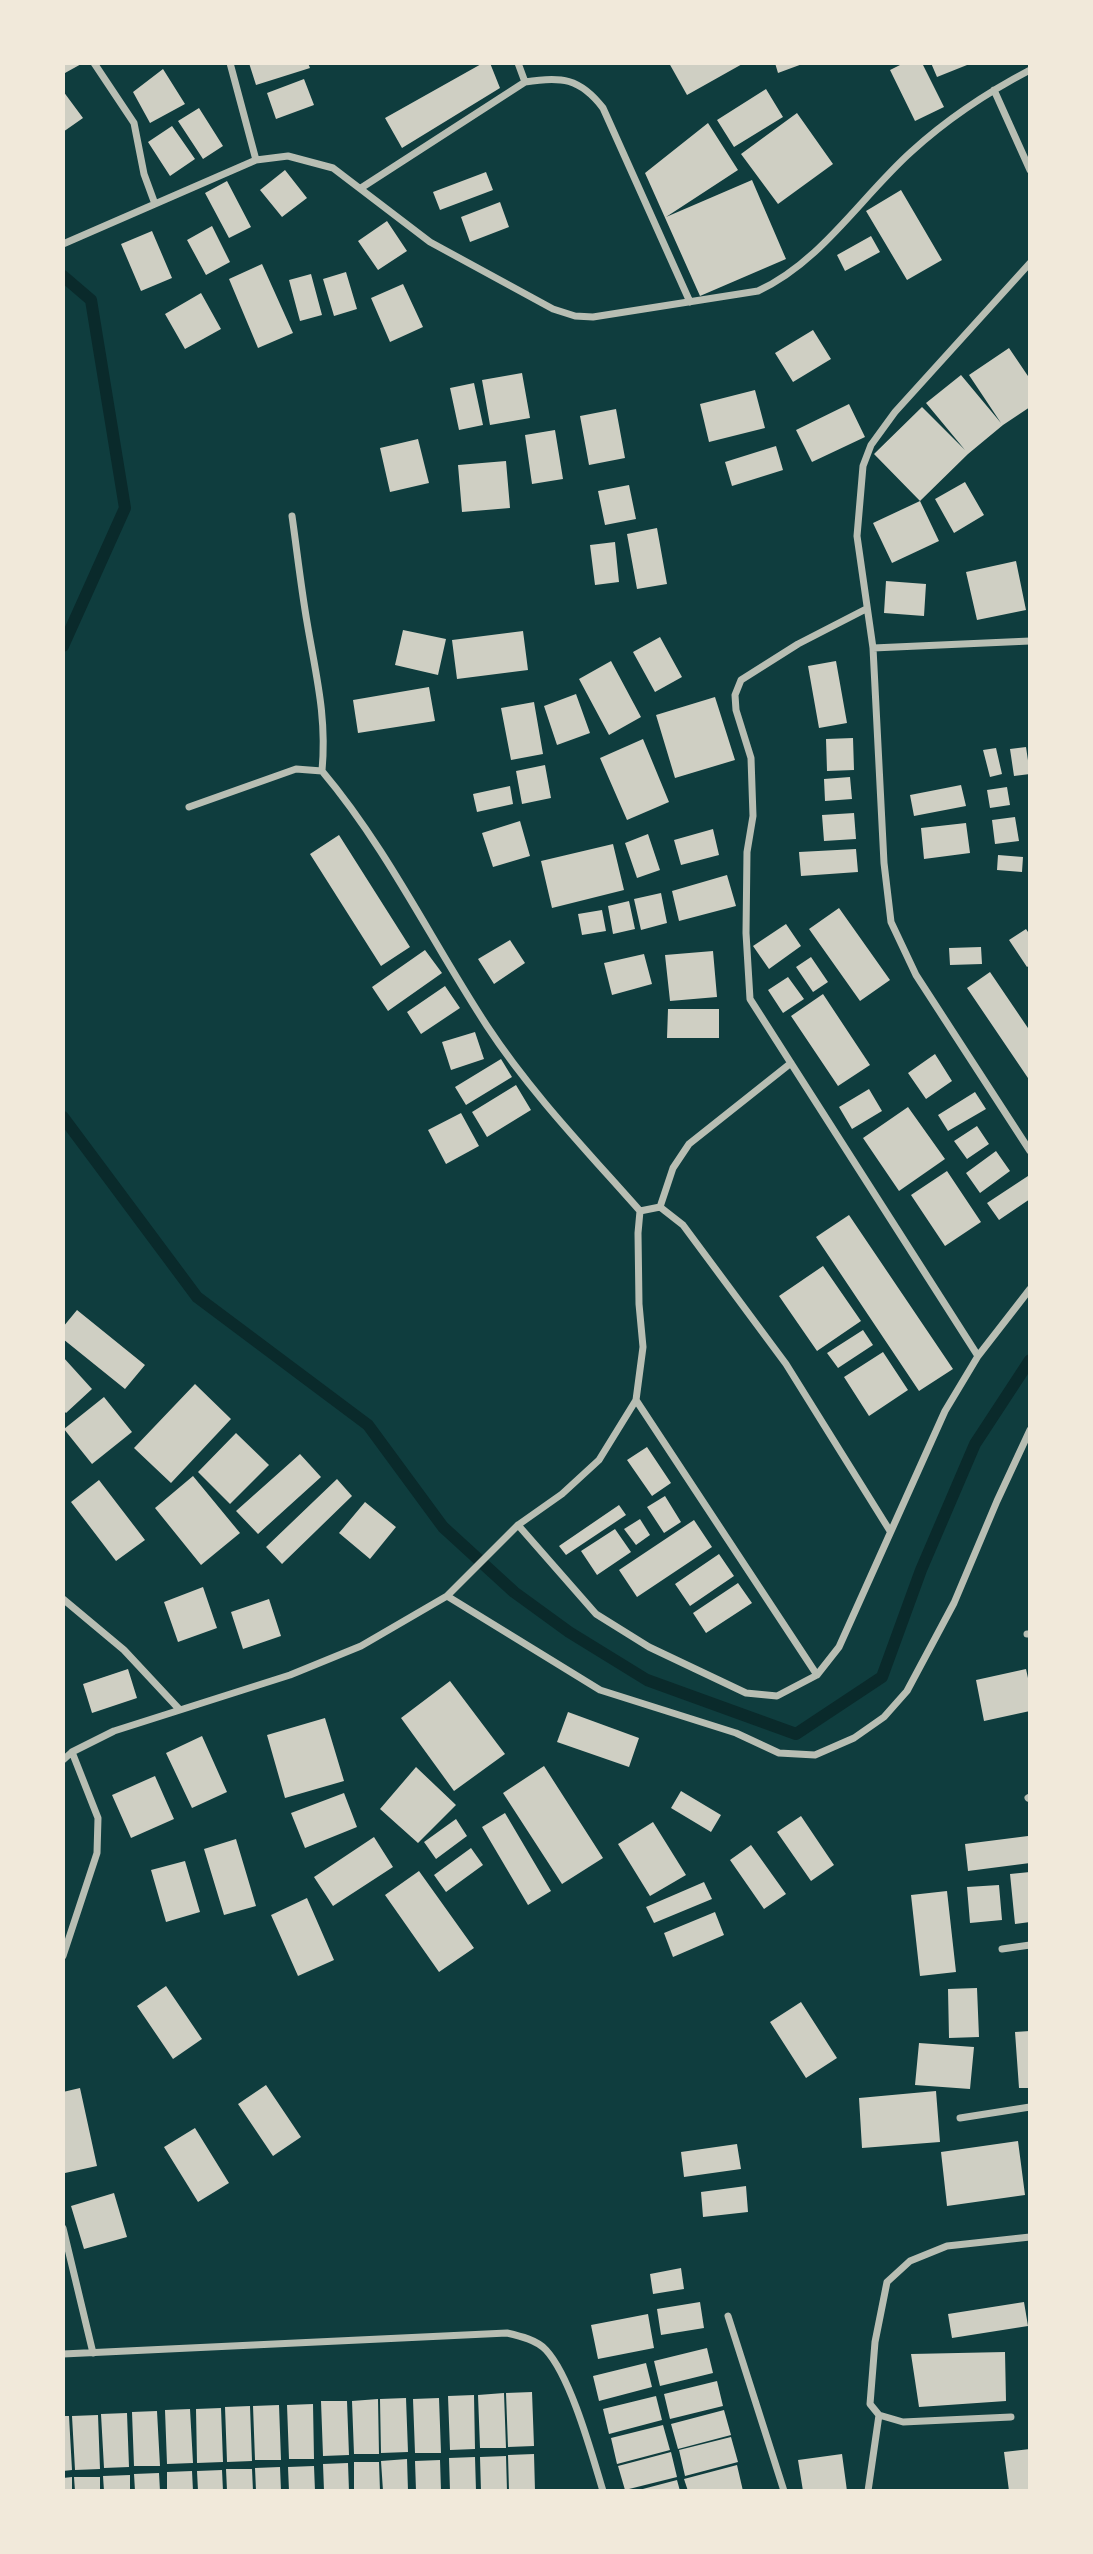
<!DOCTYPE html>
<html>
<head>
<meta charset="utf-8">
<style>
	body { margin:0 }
	#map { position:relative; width:1093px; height:2554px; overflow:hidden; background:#0f3d3e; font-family:"Sofia Sans Condensed",sans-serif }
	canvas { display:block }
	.frame { position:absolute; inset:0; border:65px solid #f1e9da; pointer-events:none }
</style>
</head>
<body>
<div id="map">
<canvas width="1093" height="2554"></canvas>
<div class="frame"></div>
</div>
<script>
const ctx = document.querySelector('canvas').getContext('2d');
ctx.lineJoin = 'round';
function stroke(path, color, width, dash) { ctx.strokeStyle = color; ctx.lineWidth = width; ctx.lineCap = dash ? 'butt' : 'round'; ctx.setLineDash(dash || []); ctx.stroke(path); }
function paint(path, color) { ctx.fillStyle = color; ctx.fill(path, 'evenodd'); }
stroke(new Path2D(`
	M63 276 91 300 125 508 63 646
	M63 1117 197 1297 368 1425 443 1527 514 1592 569 1632 647 1680 796 1734 882 1677 921 1570 975 1444 1030 1360`), '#0a2a2b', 12);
paint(new Path2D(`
	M63 63H83L65 73Z
	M249 63H308L310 68 256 85Z
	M483 63H490L500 88 402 148 385 118Z
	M669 63H744L687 95Z
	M775 63H805L778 73Z
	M904 63H922L944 107 915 121 890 70Z
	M931 63H972L937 77Z
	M163 69 185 104 150 123 133 92Z
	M304 79 314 105 276 119 267 93Z
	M766 89 783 117 734 147 717 120Z
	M63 91 83 118 63 132Z
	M199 108 223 146 203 159 178 121Z
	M797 113 833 164 778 204 741 154Z
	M708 123 738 170 666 217 752 180 786 259 700 296 645 173Z
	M172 126 195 159 170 176 148 142Z
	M285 170 307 198 282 217 260 190Z
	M486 172 493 190 440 210 433 192Z
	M227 181 251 227 229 238 205 193Z
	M901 190 942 260 907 280 866 211Z
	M500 202 509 227 470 242 461 217Z
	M387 221 407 251 378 270 358 241Z
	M212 226 230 262 206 275 187 240Z
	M152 231 172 278 141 291 121 244Z
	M871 236 880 252 845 271 837 255Z
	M262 264 293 333 258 348 229 279Z
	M346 272 357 309 334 316 323 279Z
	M311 274 322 315 300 321 289 280Z
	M403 284 423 327 390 342 371 298Z
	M201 293 221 329 185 349 165 314Z
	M813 330 831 359 793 382 775 353Z
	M1009 348 1030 379V407L1003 425 968 454 920 501 939 541 892 563 873 523 920 501 874 454 922 407 965 450 926 403 961 375 1001 423 969 375Z
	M522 373 530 418 490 425 482 380Z
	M474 383 483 425 459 430 450 388Z
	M755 390 765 428 709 442 700 404Z
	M849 404 865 437 812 462 796 430Z
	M616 409 625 458 589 465 580 416Z
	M555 430 563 479 532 484 525 435Z
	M418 439 429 483 390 492 380 448Z
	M776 446 783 470 732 486 725 462Z
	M506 461 510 508 462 512 458 465Z
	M965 482 984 515 954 533 935 499Z
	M629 485 636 519 605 525 598 491Z
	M657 528 667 584 637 589 627 534Z
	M615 542 619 582 595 585 590 545Z
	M1016 561 1026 610 977 620 966 572Z
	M886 581 926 584 924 616 884 613Z
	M403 630 446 639 438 675 395 665Z
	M523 631 528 670 457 679 452 640Z
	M660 637 682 677 655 692 633 652Z
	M611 661 641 717 609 735 579 679Z
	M836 661 847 723 819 728 808 666Z
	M429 687 435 721 358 733 353 700Z
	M576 694 590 733 557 745 544 706Z
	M715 697 735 760 675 778 656 715Z
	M534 702 543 754 511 760 501 708Z
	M853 738 854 770 827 771 826 739Z
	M643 739 669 802 627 820 600 758Z
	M1026 747 1030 774 1014 776 1010 749Z
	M996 748 1002 774 990 777 983 750Z
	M545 765 551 798 522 804 516 771Z
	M850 777 852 799 825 801 824 779Z
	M961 785 966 806 914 816 910 795Z
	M510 786 513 804 477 812 473 794Z
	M1007 787 1010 805 990 808 987 790Z
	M854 813 856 839 824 841 822 815Z
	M1015 817 1019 841 995 844 992 820Z
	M520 821 530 856 493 867 482 833Z
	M966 823 970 853 924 859 921 828Z
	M713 829 719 855 681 865 674 840Z
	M648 834 660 870 637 878 625 843Z
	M339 835 410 947 381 966 310 854Z
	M613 844 624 890 552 908 541 861Z
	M856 849 858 872 801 876 799 852Z
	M998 855 1023 857 1022 872 997 870Z
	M727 875 736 906 679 921 672 891Z
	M661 893 667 923 641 930 634 899Z
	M629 901 635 929 613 934 608 906Z
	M839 908 890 980 860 1001 809 929Z
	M602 910 606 931 582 935 578 914Z
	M786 924 801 946 769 969 753 946Z
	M1026 929 1030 935V965L1027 967 1009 940Z
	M510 940 525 963 494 984 478 959Z
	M981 947 982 964 950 965 949 948Z
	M425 950 442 973 388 1011 372 987Z
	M713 951 717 997 670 1001 665 955Z
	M644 954 652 984 612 995 604 963Z
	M811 957 828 982 813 992 796 967Z
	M990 972 1030 1031V1081L967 988Z
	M788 977 804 999 783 1013 768 990Z
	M445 986 460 1008 421 1034 407 1012Z
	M823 994 870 1065 838 1086 791 1016Z
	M668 1009H719V1038H667Z
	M475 1032 484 1059 451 1070 442 1042Z
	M935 1054 952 1081 926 1099 908 1073Z
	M501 1059 512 1077 466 1105 455 1087Z
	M516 1085 531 1110 487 1137 472 1112Z
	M869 1089 882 1111 852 1129 839 1107Z
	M975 1092 986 1109 948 1131 938 1115Z
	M908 1107 945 1159 899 1191 863 1138Z
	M461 1113 479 1146 446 1164 428 1130Z
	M977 1126 989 1144 967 1159 954 1141Z
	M996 1151 1010 1171 980 1193 966 1173Z
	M947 1171 981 1222 945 1246 911 1195Z
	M1028 1176 1030 1179V1199L999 1220 987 1203Z
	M849 1215 953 1369 919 1391 816 1237Z
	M823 1266 861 1321 817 1351 779 1296Z
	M77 1310 145 1365 125 1389 63 1339V1327Z
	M863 1330 873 1345 838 1368 827 1353Z
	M883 1352 908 1390 869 1416 844 1377Z
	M63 1357 92 1389 66 1413 63 1410Z
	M195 1384 231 1419 171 1483 134 1448Z
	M104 1397 132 1432 92 1464 64 1429Z
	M236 1433 269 1465 230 1504 198 1472Z
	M647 1447 671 1483 652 1496 627 1460Z
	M300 1454 321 1477 258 1534 236 1511Z
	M193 1476 240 1533 201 1565 155 1508Z
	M337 1479 352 1496 282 1564 266 1547Z
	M99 1480 145 1540 116 1561 71 1502Z
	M665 1496 681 1522 664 1533 647 1507Z
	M365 1502 396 1527 370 1559 339 1533Z
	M619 1505 626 1515 566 1555 559 1546Z
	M640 1519 650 1535 636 1545 624 1529Z
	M694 1520 712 1547 637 1597 619 1570Z
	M615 1529 631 1552 597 1575 581 1551Z
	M719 1554 734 1576 690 1606 675 1584Z
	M738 1583 752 1603 706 1633 693 1613Z
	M203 1587 217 1628 178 1642 164 1602Z
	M269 1599 281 1636 243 1649 231 1612Z
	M128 1669 137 1698 92 1713 83 1684Z
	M1026 1669 1030 1687V1711L984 1721 976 1680Z
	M450 1681 505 1754 454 1791 401 1718Z
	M568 1712 639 1738 629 1767 557 1742Z
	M325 1718 344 1781 285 1798 267 1735Z
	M202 1736 227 1792 192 1808 166 1753Z
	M544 1766 603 1858 562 1884 503 1793Z
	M416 1767 456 1805 418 1843 380 1809Z
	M155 1776 174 1819 131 1838 112 1795Z
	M681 1791 721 1815 711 1832 671 1808Z
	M344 1793 357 1827 305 1848 291 1813Z
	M505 1813 551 1891 528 1905 482 1827Z
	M801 1816 834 1865 811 1881 777 1832Z
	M456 1819 467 1836 436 1859 424 1842Z
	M653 1822 686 1875 650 1896 618 1844Z
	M1028 1836 1030 1863 968 1871 965 1844Z
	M374 1837 393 1867 333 1906 314 1877Z
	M236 1839 256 1906 224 1915 204 1849Z
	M751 1845 786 1894 764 1909 730 1860Z
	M471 1848 483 1865 446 1892 434 1875Z
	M185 1861 200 1912 166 1922 151 1870Z
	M419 1871 474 1948 439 1972 385 1895Z
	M1030 1872V1922L1015 1924 1010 1874Z
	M704 1882 712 1899 654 1923 646 1907Z
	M999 1885 1002 1920 970 1923 967 1887Z
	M947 1891 956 1972 920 1976 911 1895Z
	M307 1898 334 1960 298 1976 271 1915Z
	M715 1912 724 1935 673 1957 664 1933Z
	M166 1986 202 2039 173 2059 137 2006Z
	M977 1988 979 2037 949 2038 948 1989Z
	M801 2002 837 2058 806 2078 770 2022Z
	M1030 2031V2088H1019L1015 2032Z
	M919 2043 974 2047 970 2089 915 2085Z
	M266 2085 301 2137 273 2156 238 2104Z
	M80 2088 97 2166 65 2173 63 2162V2092Z
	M936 2091 940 2142 862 2148 859 2098Z
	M195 2128 229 2183 198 2202 164 2147Z
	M1018 2141 1025 2195 947 2206 941 2152Z
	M737 2144 741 2169 684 2177 681 2152Z
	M746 2186 748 2212 703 2217 701 2192Z
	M114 2193 127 2237 84 2249 71 2206Z
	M681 2268 684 2289 653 2294 650 2274Z
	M700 2302 704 2328 661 2335 657 2309Z
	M1024 2302 1028 2326 952 2338 948 2314Z
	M648 2314 654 2348 598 2359 591 2325Z
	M707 2348 713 2373 660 2386 654 2361Z
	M1005 2352 1006 2401 919 2407 911 2354Z
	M646 2363 652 2387 599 2401 593 2376Z
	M717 2381 723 2406 670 2419 664 2394Z
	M532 2392 534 2446 508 2447 506 2393Z
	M504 2393 506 2448H480L478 2395Z
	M474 2395 475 2449 450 2450 448 2396Z
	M656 2396 662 2420 609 2434 603 2409Z
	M406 2398 408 2452 381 2453 380 2399Z
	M439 2398 441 2453H415L413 2399Z
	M378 2399 379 2454H354L352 2401Z
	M321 2401H347L349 2455 323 2456Z
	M313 2404 314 2459H289L287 2405Z
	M279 2405 281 2460H255L253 2406Z
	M250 2406 252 2461 227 2462 225 2407Z
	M221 2408 223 2462 197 2463 196 2409Z
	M190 2409 193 2463 167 2464 165 2410Z
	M724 2410 731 2435 678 2449 671 2424Z
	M157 2411 160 2466H134L132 2412Z
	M127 2413 129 2467 104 2468 101 2414Z
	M98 2415 100 2469 75 2470 72 2416Z
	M63 2416H69L72 2470 63 2471Z
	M663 2425 670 2450 617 2464 611 2438Z
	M731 2437 738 2462 685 2476 679 2450Z
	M1030 2449V2491H1009L1004 2452Z
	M671 2452 677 2477 625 2490 618 2466Z
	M534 2454 535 2491H509L508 2455Z
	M842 2454 847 2491H803L798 2460Z
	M506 2456 507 2491H481L480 2457Z
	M475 2457 476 2491H450L449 2458Z
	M407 2459 408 2491H383L381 2461Z
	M440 2460 441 2491H416L415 2461Z
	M354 2462H379L380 2491H354Z
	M348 2463 349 2491H324L323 2464Z
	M737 2465 743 2491H688L684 2479Z
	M314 2466 315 2491H289L288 2467Z
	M280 2467 281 2491H256L255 2468Z
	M226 2469H252L253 2491H227Z
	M222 2470 223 2491H198L197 2471Z
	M192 2471 193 2491H167V2472Z
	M159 2473 160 2491H135L134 2474Z
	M130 2475V2491H104L103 2476Z
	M72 2477V2491H63V2478Z
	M74 2477H100V2491H75Z
	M677 2480 680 2491H639V2490Z`), '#cfcfc3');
stroke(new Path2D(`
	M94 63 134 123 144 174 155 204
	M230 63 256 160
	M518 63 525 82
	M994 90 1030 170
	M361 188 525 82C561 76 580 78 603 108L690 302
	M63 244 256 160 288 156 333 168 430 242 553 309 575 316 593 317 758 291C821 262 861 197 911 152 946 120 988 92 1030 70
	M1030 263 895 412 871 445 863 466 857 536 873 648 884 863 891 922 916 975 1030 1151
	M292 516C297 551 301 587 307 622 316 676 327 716 322 771
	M866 609 798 644 741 680 735 695 736 710 751 758 753 816 747 852 746 933 750 999 978 1356
	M873 648 1030 641
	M189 807 296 769 322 771C387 848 432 942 487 1026 531 1093 587 1151 640 1211
	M660 1207 683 1225 786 1364 890 1531
	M636 1400 817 1675
	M518 1525 596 1614 649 1647 746 1693 777 1696 817 1675 839 1647 945 1411 978 1356 1030 1289
	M447 1596 600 1690 736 1733 779 1753 815 1755 854 1738 884 1717 907 1691 954 1603 997 1501 1030 1430
	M63 1599 124 1650 179 1709
	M1027 1634H1030
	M63 1760 72 1752 114 1731 290 1675 361 1646 447 1596 518 1525 562 1494 599 1460 636 1400 643 1347 639 1304 638 1233 640 1211 660 1207 673 1168 689 1144 791 1063
	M1028 1798 1030 1797
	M1002 1949 1030 1945
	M63 1956 97 1853 98 1818 72 1752
	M960 2118 1030 2107
	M63 2228 93 2353
	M728 2316 784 2491
	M63 2354 507 2333C520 2336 537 2340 546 2350 571 2377 592 2455 603 2491
	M1011 2417 903 2422 879 2415 870 2404 875 2342 887 2282 910 2261 947 2246 1030 2237
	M868 2491 879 2415`), '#b8beb3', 7);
</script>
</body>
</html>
